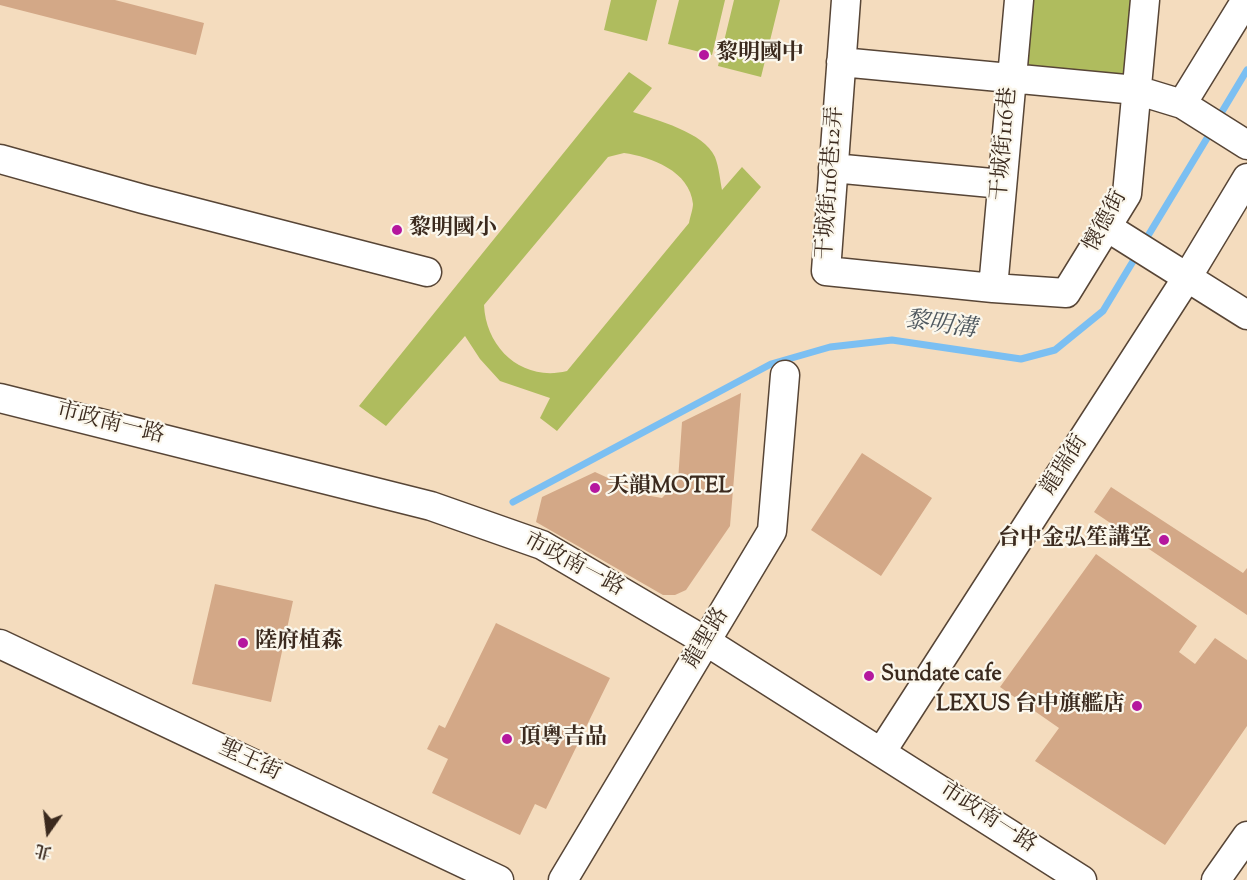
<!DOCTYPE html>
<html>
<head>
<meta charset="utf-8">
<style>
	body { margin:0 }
	#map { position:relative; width:1247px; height:880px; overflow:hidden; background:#f4dcbe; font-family:"Sorts Mill Goudy","Noto Serif TC",serif }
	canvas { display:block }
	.north { position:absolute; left:18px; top:802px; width:60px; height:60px; -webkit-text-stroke:4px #fbf7ec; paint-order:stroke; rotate:194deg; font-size:16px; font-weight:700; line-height:24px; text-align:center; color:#3b2a1e }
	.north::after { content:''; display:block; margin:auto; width:21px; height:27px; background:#3b2a1e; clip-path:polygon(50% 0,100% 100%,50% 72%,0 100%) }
</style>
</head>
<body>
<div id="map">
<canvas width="1247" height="880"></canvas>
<div class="north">北</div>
</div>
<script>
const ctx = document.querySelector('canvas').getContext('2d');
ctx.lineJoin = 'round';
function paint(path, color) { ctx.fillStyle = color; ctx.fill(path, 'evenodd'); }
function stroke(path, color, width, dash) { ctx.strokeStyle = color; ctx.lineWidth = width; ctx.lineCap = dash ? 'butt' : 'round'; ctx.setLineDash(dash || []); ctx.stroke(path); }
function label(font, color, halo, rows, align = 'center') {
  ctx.font = font + ' "Sorts Mill Goudy","Noto Serif TC",serif'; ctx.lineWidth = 4.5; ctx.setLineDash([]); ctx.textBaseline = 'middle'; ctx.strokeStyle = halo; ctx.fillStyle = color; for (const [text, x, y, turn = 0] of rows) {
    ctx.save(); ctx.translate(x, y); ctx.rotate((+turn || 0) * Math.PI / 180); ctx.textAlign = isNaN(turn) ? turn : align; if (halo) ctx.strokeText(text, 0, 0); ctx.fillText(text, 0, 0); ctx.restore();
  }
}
paint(new Path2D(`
	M611 0H657L647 41 604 30Z
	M679 0H725L712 55 668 44Z
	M734 0H780L761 77 718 66Z
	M1026 0H1132L1124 83 1019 74Z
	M629 72 652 88 633 112C656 120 704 132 715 157 719 167 720 180 722 190L742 167 761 187 557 431 540 418 550 398 500 381 480 359 465 336 386 426 359 406ZM624 153C651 157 690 171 693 204 693 209 690 217 689 223L567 371C523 382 486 349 484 305L608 157Z`), '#afbc5e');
stroke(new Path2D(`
	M1217 120 1247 70
	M1143 244 1212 130
	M513 502 771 364 830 347 892 340 1021 359 1055 350 1103 311 1138 253`), '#7bbff2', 7);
paint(new Path2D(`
	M0 0H115L204 23 196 55 0 5Z
	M741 393 730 526 686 590 675 595H663L536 522 542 497 595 472 645 495 662 498 678 481 682 422Z
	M862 453 932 498 881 576 811 530Z
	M1111 487 1243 573 1247 568V615L1094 512Z
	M1096 554 1197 626 1179 652 1195 664 1215 638 1247 660V726L1165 845 1035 761 1059 728 1000 687Z
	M215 584 293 601 271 702 192 684Z
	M496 623 610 678 546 809 535 804 520 835 432 793 448 759 427 749 439 725 445 728Z`), '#d3a887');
const minor = new Path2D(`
	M846 0 826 271 993 288 1066 293 1127 194 1145 0
	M841 62 1136 90 1182 104 1247 145
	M1182 104 1246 0
	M0 159 143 199 427 272
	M833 168 1002 184
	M1118 234 1247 315
	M993 288 1019 0
	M0 398 431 506 542 545 707 642 1082 880
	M0 644 499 880
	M882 751 1188 276 1247 178
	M563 880 772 531 785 375
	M1216 880 1247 836`);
stroke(minor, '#574536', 31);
stroke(minor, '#fff', 28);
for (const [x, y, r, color] of [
	[704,55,6,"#b5179e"],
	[397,230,6,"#b5179e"],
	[595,488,6,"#b5179e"],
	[1164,540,6,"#b5179e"],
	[243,643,6,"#b5179e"],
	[869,676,6,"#b5179e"],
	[1137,706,6,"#b5179e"],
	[507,739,6,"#b5179e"]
]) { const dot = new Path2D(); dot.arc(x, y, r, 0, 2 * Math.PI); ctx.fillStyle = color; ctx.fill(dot); stroke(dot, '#fbf7ec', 2); }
label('bold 22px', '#3b2a1e', '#fbf7ec', [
	["黎明國中",716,55],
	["黎明國小",409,230],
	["天韻MOTEL",607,488],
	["台中金弘笙講堂",1152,540,"right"],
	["陸府植森",255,643],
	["Sundate cafe",881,676],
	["LEXUS 台中旗艦店",1125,706,"right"],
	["頂粵吉品",519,739]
], 'left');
label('22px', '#3b2a1e', '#fbf7ec', [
	["干城街116巷",1006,144,-85],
	["干城街116巷12弄",832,183,-86],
	["懷德街",1107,222,-62],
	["市政南一路",110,425,14],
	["龍瑞街",1066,466,-57],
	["市政南一路",573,566,28],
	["龍聖路",708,639,-59],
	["聖王街",249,762,25],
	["市政南一路",987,819,33]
]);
label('italic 24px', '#4e575e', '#fbf7ec', [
	["黎明溝",940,327,8]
]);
</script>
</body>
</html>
